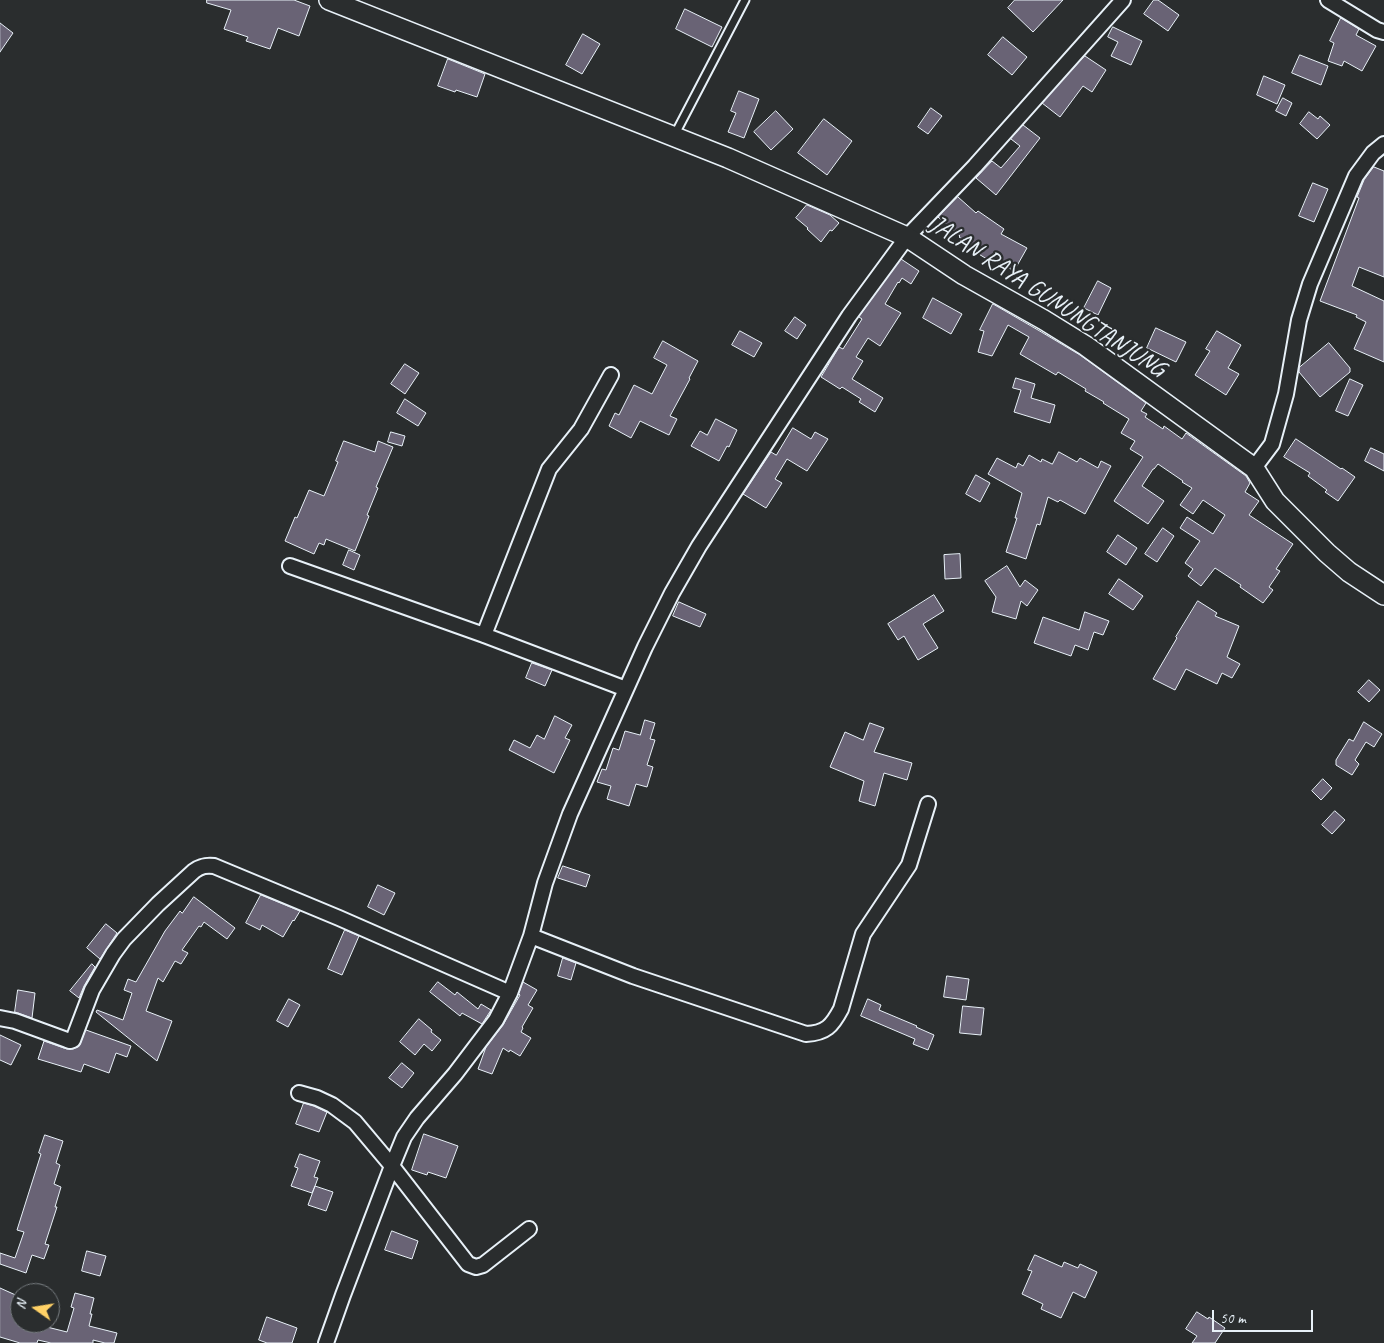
<!DOCTYPE html>
<html>
<head>
<meta charset="utf-8">
<style>
	body { margin:0 }
	#map { position:relative; width:1384px; height:1343px; overflow:hidden; background:#2a2d2e; font-family:Caveat,sans-serif }
	canvas { display:block }
	.north { position:absolute; left:10px; top:1283px; width:50px; height:50px; box-sizing:border-box; background:#2a2d2e; border:1px solid #767b7f; border-radius:50%; rotate:283deg; font-size:14px; font-weight:700; line-height:20px; text-align:center; color:#e8f1f8 }
	.north::after { content:''; display:block; margin:auto; width:18px; height:22px; background:#ffd166; clip-path:polygon(50% 0,100% 100%,50% 72%,0 100%) }
	.scale { position:absolute; left:1212px; top:1310px; width:101px; height:22px; box-sizing:border-box; border:2px solid #e8f1f8; border-top:0; padding-left:6px; font-size:15px; line-height:18px; white-space:nowrap; color:#e8f1f8; -webkit-text-stroke:4px #2a2d2e; paint-order:stroke }
</style>
</head>
<body>
<div id="map">
<canvas width="1384" height="1343"></canvas>
<div class="north">N</div>
<div class="scale">50 m</div>
</div>
<script>
const ctx = document.querySelector('canvas').getContext('2d');
ctx.lineJoin = 'round';
function paint(path, color) { ctx.fillStyle = color; ctx.fill(path, 'evenodd'); }
function stroke(path, color, width, dash) { ctx.strokeStyle = color; ctx.lineWidth = width; ctx.lineCap = dash ? 'butt' : 'round'; ctx.setLineDash(dash || []); ctx.stroke(path); }
function label(font, color, halo, rows, align = 'center') {
  ctx.font = font + ' Caveat,sans-serif'; ctx.lineWidth = 4.5; ctx.setLineDash([]); ctx.textBaseline = 'middle'; ctx.strokeStyle = halo; ctx.fillStyle = color; for (const [text, x, y, turn = 0] of rows) {
    ctx.save(); ctx.translate(x, y); ctx.rotate((+turn || 0) * Math.PI / 180); ctx.textAlign = isNaN(turn) ? turn : align; if (halo) ctx.strokeText(text, 0, 0); ctx.fillText(text, 0, 0); ctx.restore();
  }
}
const building = new Path2D(`
	M207 0H294L310 6 299 36 278 28 270 49 246 41 248 37 224 29 231 10 207 3Z
	M1015 0H1063L1033 32 1008 8Z
	M1154 0H1158L1179 15 1168 31 1144 14Z
	M685 9 722 27 712 47 676 29Z
	M1341 18 1359 29 1356 35 1376 46 1362 71 1344 61 1342 66 1328 61 1334 43 1330 41Z
	M0 23 13 33 0 52Z
	M1113 27 1142 41 1131 65 1111 56 1118 42 1108 37Z
	M583 34 600 44 582 74 566 65Z
	M1003 37 1027 57 1012 75 988 55Z
	M1300 55 1328 66 1321 85 1292 73Z
	M1085 56 1106 70 1092 92 1083 86 1060 117 1042 103Z
	M448 59 485 74 477 97 456 90 455 92 438 86Z
	M1264 76 1285 85 1277 104 1257 95Z
	M739 91 759 99 744 138 728 132 736 113 731 111Z
	M1283 98 1292 103 1286 116 1276 111Z
	M931 108 942 116 928 134 918 127Z
	M776 111 793 129 771 150 754 132Z
	M1309 112 1318 119 1320 116 1330 125 1317 139 1300 124Z
	M824 119 852 141 827 175 798 153Z
	M1023 125 1040 138 996 195 976 178 992 161 1001 168 1020 146 1011 139Z
	M1374 167 1384 171V277L1359 267 1352 286 1384 301V362L1354 349 1366 322 1356 317 1357 315 1320 301 1359 198 1357 197 1364 180Z
	M1313 183 1328 189 1314 222 1299 216Z
	M958 197 976 213 978 211 1004 229 1001 234 1027 248 1014 271 992 258 990 261 969 248 971 245 959 237 960 236 938 217Z
	M807 205 830 215 839 223 832 231 830 230 821 242 807 229 808 228 796 218Z
	M901 259 919 271 911 284 902 278 899 283 898 282 885 304 901 313 880 346 868 338 856 357 863 361 852 379 883 398 875 412 859 402 861 399 842 387 840 389 821 377 839 347 843 349 862 319 859 317Z
	M1098 281 1111 288 1098 315 1084 308Z
	M933 298 962 314 951 334 923 318Z
	M993 304 1038 330 1080 355 1146 403 1141 411 1147 414 1145 417 1163 429 1164 426 1182 439 1186 433 1246 476 1250 483 1245 492 1259 501 1249 515 1293 544 1276 569 1280 571 1269 587 1273 590 1263 603 1240 587 1241 585 1215 568 1201 586 1188 576 1193 569 1185 563 1200 541 1180 528 1187 517 1213 534 1225 515 1203 500 1193 514 1180 505 1192 488 1182 482 1183 481 1158 464 1154 469H1153L1142 486 1164 501 1148 524 1114 501 1143 457 1130 449 1135 441 1121 433 1129 419 1103 403 1104 402 1085 391 1086 389 1058 372 1056 375 1020 354 1029 337 1008 325 992 356 978 352 984 331 980 330Z
	M795 317 806 325 797 339 785 331Z
	M1156 328 1186 342 1176 362 1147 348Z
	M740 331 762 343 754 357 732 345Z
	M1217 331 1241 345 1228 368 1239 374 1226 395 1195 375 1210 351 1206 349Z
	M663 341 698 361 689 378 690 379 670 416 677 419 669 435 640 421 631 438 609 426 615 413 619 415 634 385 652 394 667 365 654 358Z
	M1329 343 1350 368V372L1320 397 1299 372V368Z
	M405 364 419 373 405 394 391 384Z
	M1016 378 1035 384 1031 398 1055 405 1050 423 1014 412 1021 390 1013 388Z
	M1350 379 1363 385 1348 416 1336 411Z
	M405 399 426 413 418 426 397 413Z
	M716 419 737 430 729 447 727 446 719 461 691 446 700 431 707 435Z
	M793 428 811 439 815 432 828 439 807 471 787 459 775 479 782 483 766 508 743 494 771 452 776 455Z
	M391 432 405 436 402 446 388 442Z
	M1296 439 1341 469 1342 468 1355 477 1338 501 1325 492 1327 490 1308 476 1310 473 1284 457Z
	M344 441 375 452 378 441 393 447 376 487 378 488 367 515 369 516 355 551 326 539 324 545 319 543 314 554 285 541 295 517 297 518 309 490 324 496 338 462 336 461Z
	M1371 448 1384 454V471L1365 461Z
	M1059 452 1077 462 1080 458 1098 468 1101 461 1111 466 1085 514 1060 500 1058 502 1048 497 1040 525 1037 524 1026 559 1006 552 1017 518H1015L1022 493 988 474 997 458 1016 468 1018 463 1023 466 1029 455 1041 462 1042 459 1052 464Z
	M976 475 990 483 980 502 966 494Z
	M1163 528 1174 536 1157 562 1145 554Z
	M1118 535 1137 548 1126 565 1107 552Z
	M349 550 360 555 354 570 343 565Z
	M960 554 961 578 945 579 944 555Z
	M1007 566 1020 587 1025 580 1038 590 1027 606 1021 601 1016 619 992 612 996 597 985 581Z
	M1119 579 1143 596 1133 610 1109 594Z
	M934 595 944 611 923 624 938 648 918 660 904 636 898 640 888 624Z
	M1198 601 1217 613 1215 616 1239 626 1227 657 1240 664 1232 678 1222 673 1217 684 1186 669 1175 690 1153 679 1177 638 1176 637Z
	M679 602 706 614 700 627 673 616Z
	M1085 612 1109 621 1103 635 1094 632 1088 650 1075 645 1071 656 1034 643 1043 617 1079 630Z
	M532 663 552 670 545 686 526 678Z
	M1369 680 1380 690 1369 702 1358 692Z
	M555 716 572 725 565 738 570 740 554 773 509 750 514 740 530 748 537 735 544 739Z
	M645 720 655 723 650 739 655 740 647 765 653 767 647 787 636 784 629 806 607 799 611 786 597 782 602 769 606 770 613 748 619 750 625 731 640 735Z
	M1364 722 1382 734 1374 747 1366 742 1355 760 1359 764 1352 775 1336 765V760L1349 739 1353 741Z
	M870 723 884 728 874 752 912 763 907 780 884 773 875 806 859 801 864 781 830 767 845 732 863 740Z
	M1323 779 1332 788 1321 800 1312 791Z
	M1335 811 1345 820 1332 834 1322 825Z
	M563 866 590 875 586 887 558 878Z
	M378 885 395 893 384 915 368 907Z
	M261 895 300 911 294 921 293 920 283 937 262 925 260 930 246 923Z
	M194 897 235 928 227 939 204 922 201 927 199 926 182 950 188 953 181 964 175 961 163 982 158 978 146 1011 172 1021 157 1061 96 1012 97 1010 123 1020 132 993 124 990 128 979 136 982 165 931 180 911 182 913Z
	M106 924 117 933 100 959 87 948Z
	M345 930 359 936 342 975 328 969Z
	M563 958 576 963 571 980 558 976Z
	M92 964 95 967 84 986 79 998 70 991Z
	M947 976 969 979 966 1000 944 997Z
	M438 982 455 995 457 992 478 1009 481 1004 491 1010 482 1024 462 1013 460 1016 430 992Z
	M523 982 537 990 528 1005 533 1008 522 1027 523 1028 521 1032 531 1038 520 1056 510 1050 509 1052 503 1048 492 1074 478 1069 486 1047 503 1025 520 995 519 994Z
	M18 990 35 993 32 1018 15 1012Z
	M289 999 300 1005 288 1027 277 1021Z
	M868 999 881 1005 879 1010 917 1026 916 1027 934 1035 928 1050 913 1044 915 1039 861 1016Z
	M963 1006 984 1008 981 1035 960 1033Z
	M419 1019 432 1030 431 1032 441 1040 432 1051 424 1044 415 1055 400 1042Z
	M86 1030 131 1046 127 1057 116 1053 109 1073 84 1064 81 1072 38 1059 44 1041 67 1049H73L79 1046Z
	M0 1035 21 1045 11 1065 0 1060Z
	M402 1063 414 1073 402 1088 389 1078Z
	M304 1103 314 1106 327 1112 319 1132 296 1124Z
	M424 1134 458 1146 446 1178 428 1172 427 1175 412 1170Z
	M45 1135 63 1141 56 1163 60 1165 54 1184 61 1187 55 1207H57L45 1244 49 1245 44 1259 32 1255 26 1273 0 1264V1253L15 1258 24 1232 17 1230 41 1154 39 1153Z
	M300 1154 320 1161 314 1177 318 1178 315 1186 333 1192 326 1211 308 1205 315 1186 312 1193 291 1186 298 1168 295 1167Z
	M392 1231 418 1241 412 1259 385 1250Z
	M87 1251 106 1256 100 1276 82 1271Z
	M1035 1255 1062 1267 1064 1262 1078 1268 1080 1264 1097 1272 1085 1298 1073 1292 1061 1318 1041 1309 1043 1304 1022 1294 1032 1271 1028 1270Z
	M0 1288 20 1297V1323H31L67 1332 74 1308 71 1307 75 1293 94 1298 90 1314H92L89 1326 117 1333 114 1343H105L93 1340V1343H51L38 1340 37 1343H20L0 1337Z
	M1197 1312 1208 1319 1209 1317 1225 1328 1215 1343H1192L1197 1336 1186 1329Z
	M267 1317 297 1328 292 1343H267L259 1340Z`);
paint(building, '#696375');
stroke(building, '#e8f1f8', 1);
const lane = new Path2D(`
	M674 136 745 0`);
const street = new Path2D(`
	M1328 0 1377 30 1384 32
	M1254 468 1272 444 1286 394 1299 320 1310 284 1356 176 1373 153 1384 144
	M290 566 484 635 626 689
	M484 635 549 469 581 429 611 375
	M531 936 633 976 806 1034C826 1033 832 1026 841 1009L863 934 909 865 928 804
	M0 1018 15 1021 67 1040 70 1041 73 1040 92 990 113 954 124 939 158 904 194 871C201 866 206 865 214 866L339 918 510 993
	M299 1093 317 1098 332 1105 355 1122 392 1166 468 1264 476 1267 483 1265 529 1229
	M326 1343 343 1295 392 1166 404 1137 417 1118 455 1074 496 1020 510 993 531 936 545 883 570 814 645 647 672 593 699 546 849 316 907 237 975 166 1123 0`);
const secondary = new Path2D(`
	M329 0 728 158 907 237 964 275 1044 320 1086 346 1254 468 1275 501 1327 553 1349 572 1384 595`);
stroke(lane, '#e8f1f8', 11);
stroke(street, '#e8f1f8', 18);
stroke(secondary, '#e8f1f8', 22);
stroke(lane, '#2a2d2e', 7);
stroke(street, '#2a2d2e', 14);
stroke(secondary, '#2a2d2e', 19);
label('25px', '#e8f1f8', '#2a2d2e', [
	["JALAN RAYA GUNUNGTANJUNG",1047,297,33]
]);
</script>
</body>
</html>
